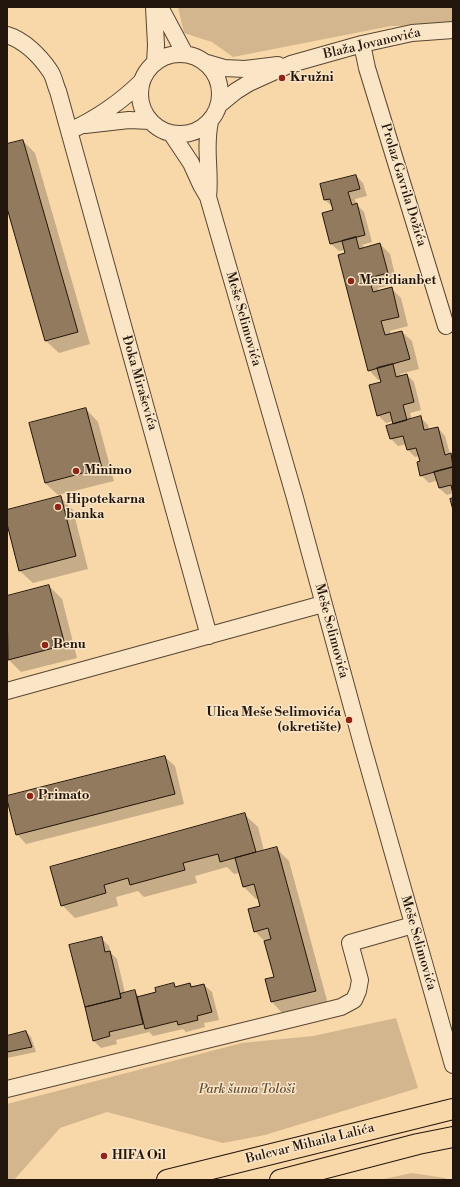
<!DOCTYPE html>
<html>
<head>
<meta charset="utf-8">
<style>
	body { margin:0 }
	#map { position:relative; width:460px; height:1187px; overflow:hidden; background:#f8d7a9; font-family:"Libre Bodoni",serif }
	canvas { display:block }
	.frame { position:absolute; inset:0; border:8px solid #22150b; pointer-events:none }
</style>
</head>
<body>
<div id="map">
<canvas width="460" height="1187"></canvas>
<div class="frame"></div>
</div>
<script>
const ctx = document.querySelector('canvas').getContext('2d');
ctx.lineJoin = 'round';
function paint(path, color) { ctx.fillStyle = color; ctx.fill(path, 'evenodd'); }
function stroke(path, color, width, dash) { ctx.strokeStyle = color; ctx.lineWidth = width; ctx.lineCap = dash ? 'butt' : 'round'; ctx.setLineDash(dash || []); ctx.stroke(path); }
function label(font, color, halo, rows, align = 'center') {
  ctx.font = font + ' "Libre Bodoni",serif'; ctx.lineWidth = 3; ctx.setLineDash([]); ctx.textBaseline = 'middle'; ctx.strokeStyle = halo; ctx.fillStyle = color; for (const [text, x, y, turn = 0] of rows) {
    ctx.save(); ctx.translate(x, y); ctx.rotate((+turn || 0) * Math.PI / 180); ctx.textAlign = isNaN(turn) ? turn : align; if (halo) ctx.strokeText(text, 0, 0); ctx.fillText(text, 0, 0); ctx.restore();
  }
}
paint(new Path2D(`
	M178 7H453V25L391 26 233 57 212 42 184 33Z
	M396 1018 418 1088 265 1135 223 1143 107 1112 60 1128 14 1180H7V1104L242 1043 313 1036Z
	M412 1173 445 1178 448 1180H379Z`), '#d4b68e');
paint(new Path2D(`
	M23 141 35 153 90 344 59 353 46 341 7 204V145Z
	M356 176 363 183 367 196 355 199 356 204 364 212 372 242 362 245 365 248 380 244 390 254 397 283 378 288 379 291 391 288 401 298 408 326 390 331 391 335 402 332 412 341 419 369 400 374 401 376 407 375 414 382 421 410 410 413 412 420 421 418 428 425 429 430 438 428 445 436 450 454 453 457V493L447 495 439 488 438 480 429 483 421 475 419 456 415 457 408 450 407 444 398 446 391 439 387 426 394 425 393 421 386 423 378 415 382 383 381 379 378 380 369 370 346 253 345 250 339 251 331 244 334 210 333 207 325 200Z
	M86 409 98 422 114 481 58 495 45 483Z
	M60 497 73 510 88 569 33 583 20 571 7 520V511Z
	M49 586 62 599 77 658 21 672 9 660 7 653V597Z
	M165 757 175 766 184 804 26 844 17 834Z
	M245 815 258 827 264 851 276 848 289 861 328 1004 284 1015 272 1002 266 980 275 978 265 942 255 931 261 906 259 898 256 899 244 887 240 873 234 874 227 867 195 876 197 883 144 897 138 891 116 897 118 906 75 918 62 905Z
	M101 938 109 946 111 953 117 959 125 993 134 991 140 997 157 993 174 984 177 988 190 984 193 987 204 985 212 992 219 1020 204 1023 205 1027 186 1032 183 1029 153 1036 149 1032 116 1040 117 1044 101 1048 94 1041Z
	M26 1032 31 1037 36 1052 7 1058V1037Z`), '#0003');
const building = new Path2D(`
	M23 140 78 332 45 341 7 208V144Z
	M356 175 360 189 348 192 352 205 357 203 365 235 330 244 322 213 333 210 330 199 324 200 320 184Z
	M356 237 359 249 380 243 388 273 369 278 373 292 392 287 399 317 381 321 385 335 402 331 410 359 368 371 338 255 345 253 342 241Z
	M393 364 396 377 407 374 414 402 403 405 407 420 393 424 390 412 377 416 369 385 381 382 377 368Z
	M86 408 102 468 45 483 29 423Z
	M421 416 424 430 438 427 445 455 451 453 453 467 420 476 417 462 420 461 416 448 407 450 403 436 390 439 386 426Z
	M453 467V494L451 485 439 488 434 472Z
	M61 496 76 556 19 571 7 524V510Z
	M453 498V510L450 499Z
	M49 585 65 645 8 660 7 596Z
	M165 756 175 794 16 835 7 800V796Z
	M245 813 256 852 220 862 218 854 183 863 185 870 130 885 128 878 104 885 106 893 61 906 50 867Z
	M277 847 316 991 271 1002 265 979 274 977 264 941 271 939 268 928 254 932 248 909 260 906 254 884 243 887 235 858Z
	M102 937 105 952 110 951 121 998 85 1007 69 945Z
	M174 983 175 987 190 983 191 987 204 984 212 1012 197 1016 198 1020 178 1025 177 1021 145 1029 137 997 156 992 155 988Z
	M135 990 143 1024 109 1032 110 1036 93 1041 85 1007 121 998 120 994Z
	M26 1031 32 1047 7 1052V1036Z`);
paint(building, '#917a5d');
stroke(building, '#22150b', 1);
const minor = new Path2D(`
	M154 7 156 45 155 63
	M160 7 185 54
	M7 35C24 40 40 56 50 71 54 76 55 85 58 91L209 636
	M362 44 367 68 446 326
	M140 94a40 40 0 1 1 80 0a40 40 0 1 1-80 0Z
	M207 63 224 68 245 69 278 65
	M220 104 236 91 249 83 291 64 362 44 412 33 453 30
	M85 125 129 120 150 121
	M69 131C95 120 122 101 142 81
	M171 133 191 163 201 185 208 197 295 498 362 744 453 1065
	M208 197C211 171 204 148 210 122
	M7 691 323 604
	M7 1089 341 1007 354 1000 358 991 360 980 350 943 413 925`);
const major = new Path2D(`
	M167 1180 453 1109
	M280 1180 418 1144 453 1137`);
stroke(minor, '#584632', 18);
stroke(major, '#22150b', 22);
stroke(minor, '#fae5c7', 16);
stroke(major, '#f8d7a9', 20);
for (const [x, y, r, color] of [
	[282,78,4,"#8f2418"],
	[351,281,4,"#8f2418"],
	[76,471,4,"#8f2418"],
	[58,507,4,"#8f2418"],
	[45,645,4,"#8f2418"],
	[349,720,4,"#8f2418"],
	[30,796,4,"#8f2418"],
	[104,1156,4,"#8f2418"]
]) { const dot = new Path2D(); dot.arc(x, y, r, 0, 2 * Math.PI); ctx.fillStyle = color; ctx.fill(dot); stroke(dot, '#fae5c7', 1.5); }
label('13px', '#22150b', '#fae5c7', [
	["Blaža Jovanovića",372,44,-13],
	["Prolaz Gavrila Dožića",403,185,73],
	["Meše Selimovića",243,319,74],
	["Đoka Miraševića",139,383,74],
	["Meše Selimovića",331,631,75],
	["Meše Selimovića",418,943,74],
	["Bulevar Mihaila Lalića",310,1144,-14]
]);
label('bold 13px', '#22150b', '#fae5c7', [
	["Kružni",290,78],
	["Meridianbet",359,281],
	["Minimo",84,471],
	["Hipotekarna",66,500],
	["banka",66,515],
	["Benu",53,645],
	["Ulica Meše Selimovića",341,713,"right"],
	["(okretište)",341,728,"right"],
	["Primato",38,796],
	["HIFA Oil",112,1156]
], 'left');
label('italic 13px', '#604d39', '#fae5c7', [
	["Park šuma Tološi",247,1090]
]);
</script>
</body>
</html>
